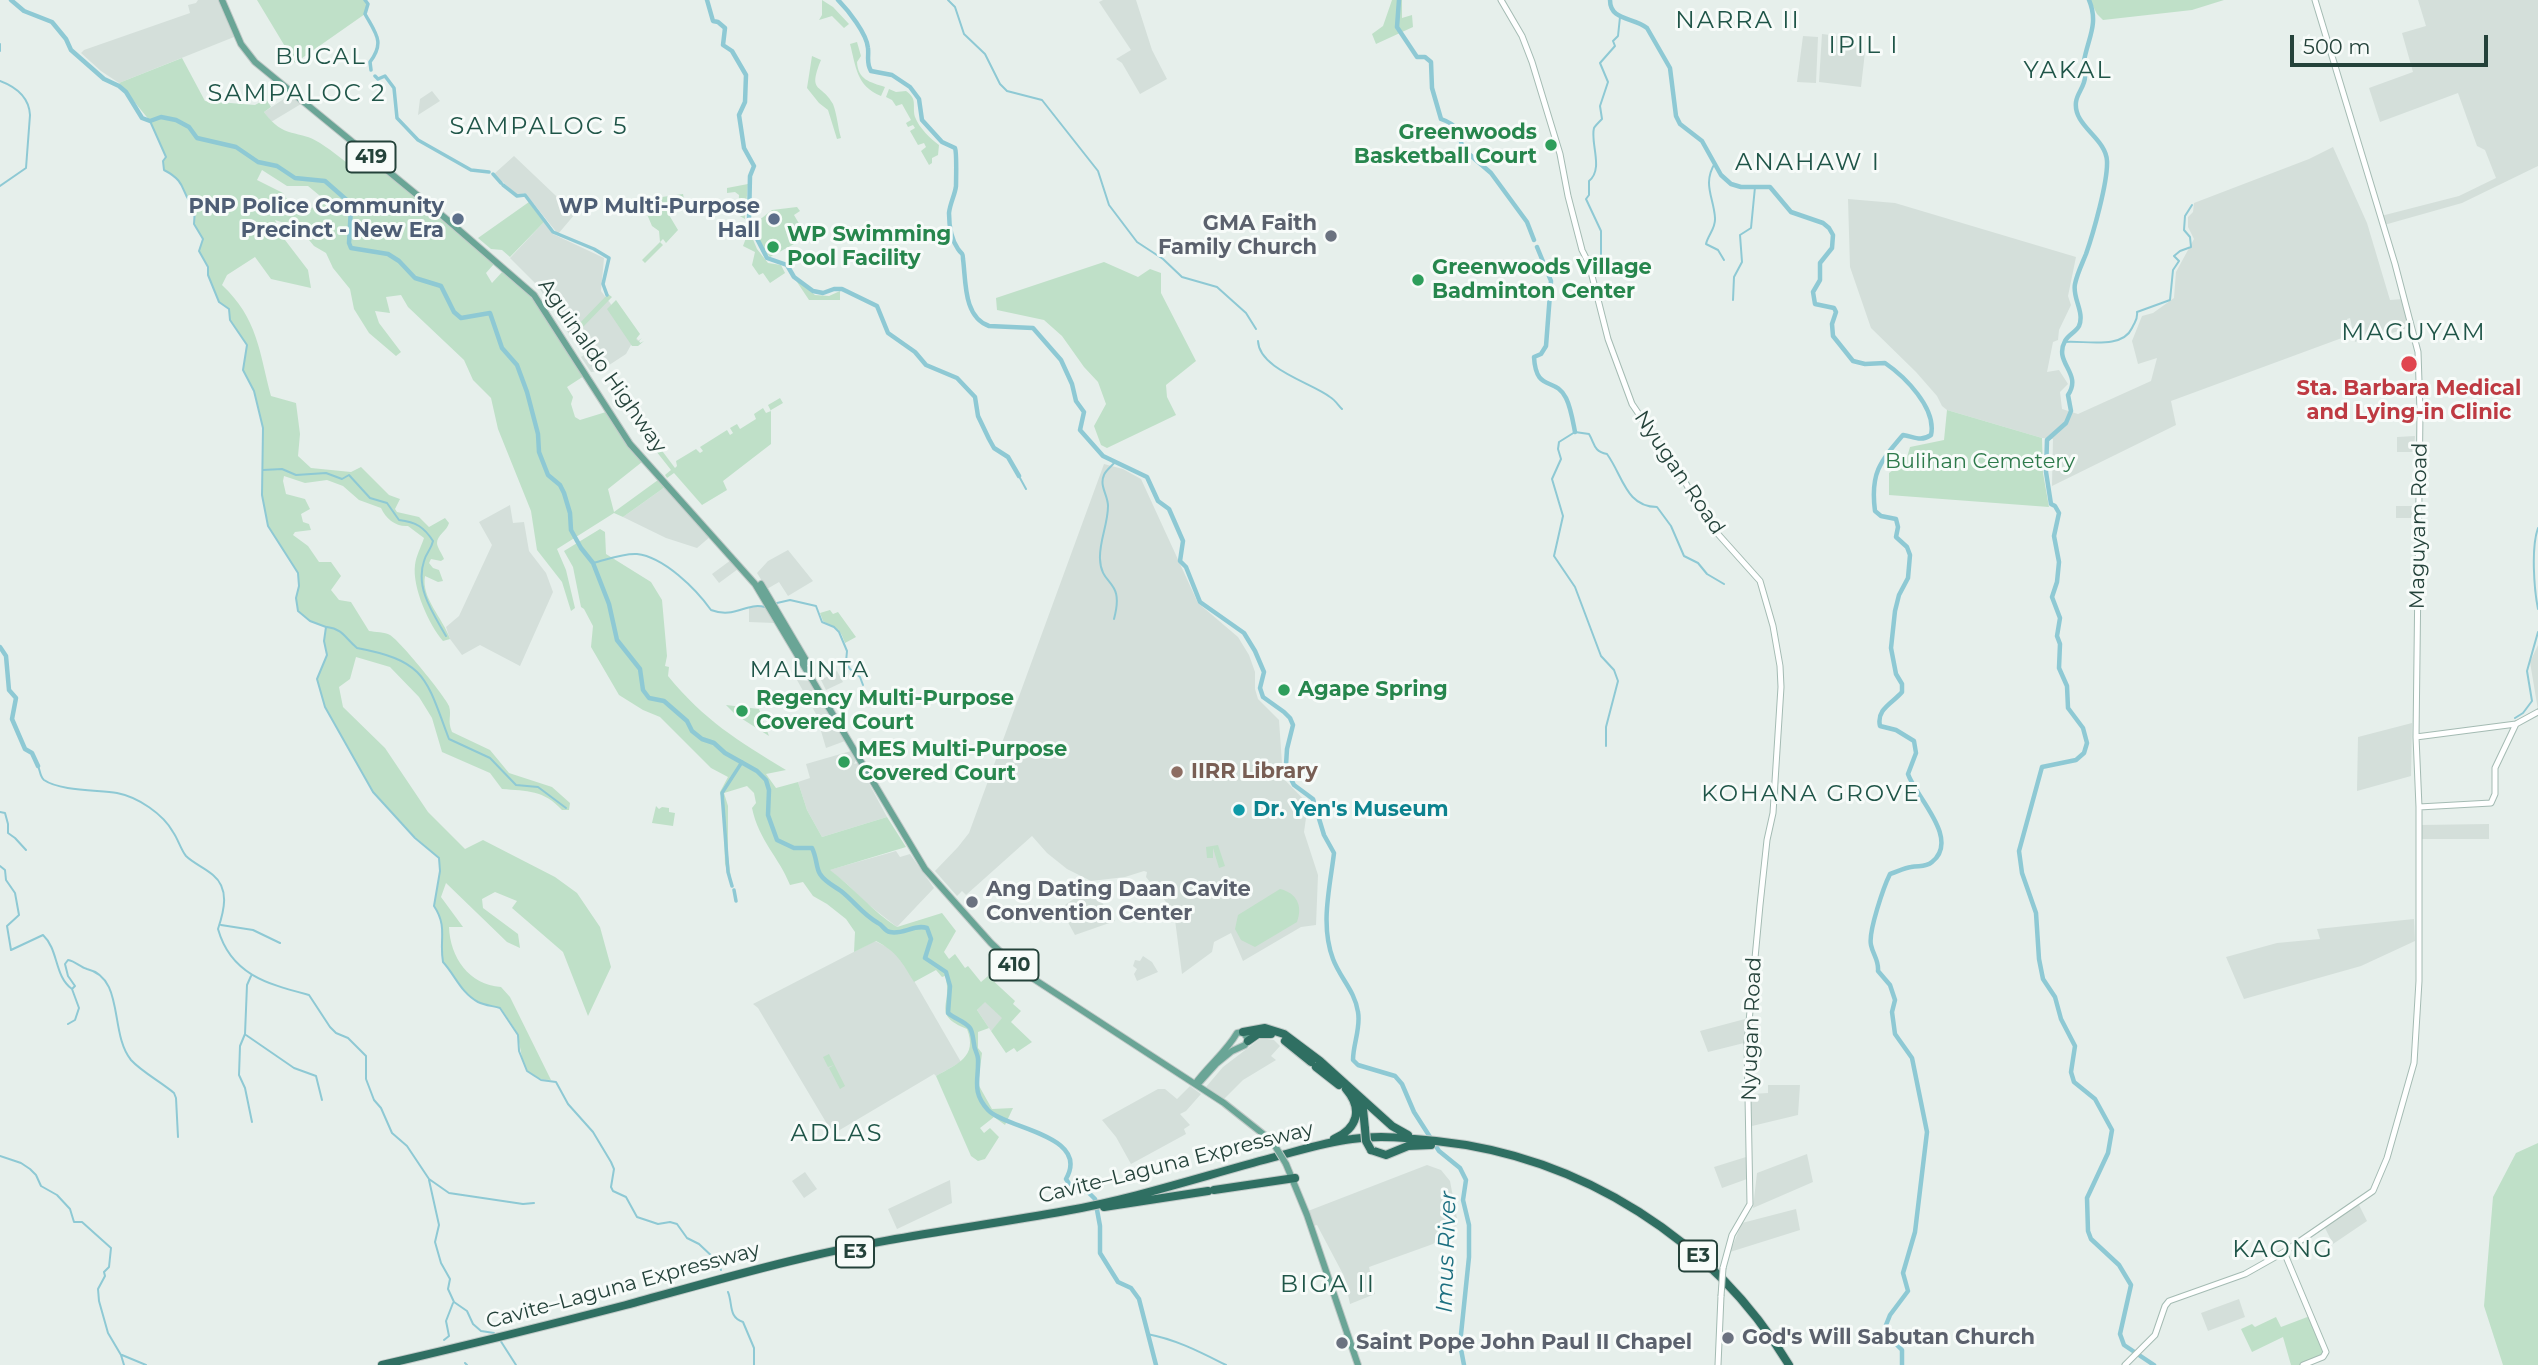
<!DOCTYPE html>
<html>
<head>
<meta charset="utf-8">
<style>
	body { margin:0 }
	#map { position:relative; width:2538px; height:1365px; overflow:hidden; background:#e6efeb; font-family:Montserrat,sans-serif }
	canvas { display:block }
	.scale { position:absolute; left:2290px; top:35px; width:198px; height:32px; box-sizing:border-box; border:4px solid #24423a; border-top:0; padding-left:9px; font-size:21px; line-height:24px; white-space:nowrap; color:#24423a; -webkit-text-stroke:5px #f7fbf9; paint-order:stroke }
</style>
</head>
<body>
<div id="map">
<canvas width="2538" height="1365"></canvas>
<div class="scale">500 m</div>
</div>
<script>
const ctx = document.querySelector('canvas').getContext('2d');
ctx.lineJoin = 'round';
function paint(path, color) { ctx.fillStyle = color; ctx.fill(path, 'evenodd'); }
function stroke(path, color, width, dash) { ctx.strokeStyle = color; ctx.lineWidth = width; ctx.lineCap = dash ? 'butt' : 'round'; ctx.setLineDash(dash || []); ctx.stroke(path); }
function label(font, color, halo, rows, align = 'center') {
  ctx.font = font + ' Montserrat,sans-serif'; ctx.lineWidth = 6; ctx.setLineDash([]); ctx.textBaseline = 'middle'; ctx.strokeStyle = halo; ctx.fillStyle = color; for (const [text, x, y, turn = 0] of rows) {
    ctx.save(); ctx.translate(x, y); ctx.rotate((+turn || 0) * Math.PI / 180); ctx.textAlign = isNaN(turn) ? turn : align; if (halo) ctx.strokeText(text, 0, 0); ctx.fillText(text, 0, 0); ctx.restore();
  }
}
paint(new Path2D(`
	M198 0H219L234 37 119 83 101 71 81 53 84 50 190 13 188 5 196 3Z
	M1103 0H1136L1152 50 1167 79 1140 94 1122 63 1116 59 1131 50 1099 2Z
	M2418 0H2538V166L2462 203 2384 225 2381 216 2459 196 2496 178 2485 150 2477 146 2458 93 2380 122 2369 88 2413 72 2402 33 2426 26Z
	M1822 34 1863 39V51L1865 52 1861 87 1819 82Z
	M1803 36 1818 37 1816 83 1797 82Z
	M432 91 440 101 418 115 420 99Z
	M290 95 301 104 271 122 264 112Z
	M2333 147 2367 223 2390 300 2403 299 2411 327 2392 333 2380 332 2355 342 2350 318 2347 319 2350 335 2171 401 2176 425 2052 486 2053 439 2042 438 1947 410 1942 406 1937 396 1916 372 1871 328 1850 267 1848 199 1895 203 2076 257 2068 296 2071 305 2059 330 2058 340 2053 342 2047 372 2059 370 2068 384 2060 392 2062 409 2078 414 2151 381 2157 358 2138 364 2132 341 2142 316 2153 313 2174 298 2176 272 2194 239 2188 227V217L2193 212 2194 203 2309 159Z
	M514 156 575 214 558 234 525 193 517 195 494 174Z
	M544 222 553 234 604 258 601 291 641 344 631 345 626 354 600 371 591 372 581 357 594 349 581 329 577 325 569 334 538 286 510 258Z
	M2415 436 2414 452H2397V437Z
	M1104 464 1123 469 1141 479 1198 603 1238 637 1249 655 1255 672V689L1258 699 1279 720 1283 778 1308 804 1304 832 1318 875 1316 925 1301 927 1243 961 1231 933 1214 942 1212 952 1182 974 1174 912 1146 877 1147 872 1144 871 1125 877 1091 881 1067 869 1047 853 1032 836 966 895 962 891 957 896 935 871 958 847 969 833Z
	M665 487 711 536 697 548 666 538 623 517Z
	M510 505 513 523 524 522 529 551 546 573 553 592 520 666 480 645 462 655 450 639 446 627 459 616 492 545 479 522Z
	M2396 506H2415V518H2396Z
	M788 550 813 581 788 596 779 582 767 589 757 573 768 561Z
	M731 560 738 569 719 583 712 574Z
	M757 605 767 608 775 623 749 622V608Z
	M2538 645V710L2530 662Z
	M837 671 843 682 826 690 821 680Z
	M797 680 809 681 845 741 826 748 816 714Z
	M2412 723 2411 776 2357 791 2358 737Z
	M851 751 856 760 854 764 858 763 887 817 822 837 807 810 798 782 810 778 806 764Z
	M2489 824V839H2420V825Z
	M896 851 900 857 910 854 934 888 897 927 865 902 847 884 829 870Z
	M1091 887 1115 921 1075 935 1064 915 1068 912 1065 905Z
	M2414 919 2415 941 2361 966 2244 999 2226 957 2277 943 2320 939 2317 929Z
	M875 941 891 949 902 960 961 1062 936 1076 934 1074 833 1134 758 1008 753 1004Z
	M1143 956 1152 962 1158 972 1137 981 1134 974 1137 969 1133 966 1135 960 1140 961Z
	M985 1001 1003 1018 991 1031 977 1010Z
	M1745 1019 1744 1043 1708 1052 1700 1031Z
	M1261 1038 1274 1040 1280 1046 1271 1056 1276 1060 1243 1080 1224 1099 1206 1087 1223 1067Z
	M1768 1085H1800L1798 1115 1752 1126 1751 1094 1768 1093Z
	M1190 1086 1201 1094 1186 1111 1180 1114 1190 1125 1184 1129 1186 1134 1131 1164 1116 1137 1102 1120 1158 1089H1165L1177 1099Z
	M1807 1154 1813 1182 1753 1208 1757 1173Z
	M1746 1157 1747 1179 1722 1188 1714 1167Z
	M1427 1165 1441 1170 1450 1181 1458 1224 1433 1244 1369 1267 1375 1294 1350 1304 1344 1276 1317 1225 1313 1226 1308 1211Z
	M805 1172 817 1189 804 1198 792 1181Z
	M950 1180 952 1203 897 1229 888 1209Z
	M2358 1203 2367 1221 2333 1244 2324 1226Z
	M1796 1209 1800 1230 1730 1252 1742 1223Z
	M2239 1299 2245 1317 2208 1331 2201 1313Z`), '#d4dfda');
paint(new Path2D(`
	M257 0H365L368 4 365 14 295 63Z
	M822 0 833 7 849 24 844 28 832 16 819 20 822 15Z
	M1392 0H1402V18L1412 15 1413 27 1376 44 1372 34 1383 26Z
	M2090 0H2224L2192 10 2103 20 2097 14Z
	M857 42 861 56 857 62C858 80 870 82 885 87L881 96C856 86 856 66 850 44Z
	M812 56 821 60C807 94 822 83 833 104 837 114 838 128 841 138L837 139 828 110 819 103 807 88Z
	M182 58 205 101 255 105 266 99 271 107 264 112C284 140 299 129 320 143 334 152 347 163 360 173L370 159 494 264 486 273 492 283 503 271 536 301 584 376 567 387 573 397 571 404 575 417 580 420 606 412 642 462 608 489 614 512 658 480 665 487 623 517 614 513 557 549 566 570 575 608 571 611 562 582 537 550 531 511 498 429 491 398 473 380 464 360 408 307 401 295 386 297 390 313 375 311 379 323 401 352 396 356 369 333 354 309 350 289 333 268 326 253 314 246 299 228 275 220 285 240 308 270 311 288 271 279 255 257 227 275 222 285C258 319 259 351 271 396L296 403 300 434 298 456 311 468 351 472 361 467 389 495 400 499 395 509 397 512 419 517 429 527 445 518 449 523C447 531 437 535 437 543 437 547 442 554 444 559L441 561 431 559 429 563 433 568 439 570 443 581 438 582 425 576C421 598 443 618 450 639L443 641C429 625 412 587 415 565 416 556 421 547 424 538L408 526C396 527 386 519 381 508L359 500 343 486 327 480 305 483 284 476 283 481 286 494 305 499 310 509 301 514 303 522 309 524 311 530 295 532 293 535 308 546 319 562H331L341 576 331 590 339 600 351 602 369 631C375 632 385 632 390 635 400 641 445 696 449 706 452 716 447 720 452 732L490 750 509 773 552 787 570 803 569 810H562C544 790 527 791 502 789L490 773 442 752 432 718 419 697 390 667 356 657 350 679 339 687 343 707 385 748 428 812 465 849 483 840 555 877 577 893 600 927 611 967 588 1016 563 952 512 908 517 901 495 892 482 899 483 908 518 934 520 948 507 942 446 883 441 897 463 927H449C450 957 469 985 501 987L510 997 551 1080C521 1080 523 1058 518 1037 515 1027 506 1017 501 1008 493 1006 484 1005 478 1002 461 993 455 975 443 962 439 939 447 928 434 906L440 871 439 858 415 837 373 792 325 707 317 679 327 655 324 641 326 627 310 621 298 611 296 598 299 586 298 573 268 526 262 495 263 428 254 391 243 370 247 345 230 320 229 309 219 302 208 275V267L199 251 203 239 194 224 195 208C179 192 189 183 164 170L163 161 166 157 150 121 119 83ZM262 170 287 186H308L325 200C315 211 302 209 289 206V202L283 193 257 180Z
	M889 89 896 92 906 91C918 99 912 106 915 117 919 128 931 139 939 145L938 155 932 158V163L929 165 921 151 926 147 924 143 918 145 910 131 915 128 913 125 908 127 906 123 911 120 902 104 896 106 892 100 886 97Z
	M748 184 745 217V219L738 215 739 195 735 192 727 193V188Z
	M683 194 684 199 664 203 663 205 678 230 666 243 663 239 660 242 663 245 645 263 642 260 660 242 659 231 652 226 641 200Z
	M529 202 544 222 510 257 502 250 491 249 478 238Z
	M797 207 800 211 794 215 807 237 770 257 761 245 753 225 772 210Z
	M749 230 757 249 768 263 781 265 785 273 770 283 763 273 759 275 752 265 755 252 743 246Z
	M1104 262 1138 277 1150 269 1161 273V293L1196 361 1166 385 1167 397 1176 415 1107 448 1101 445 1094 426 1106 404 1098 382 1084 367 1062 336 1044 320 997 310 996 298Z
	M793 276 815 295 829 296 840 291V300H809Z
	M608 294 612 297 581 329 578 325Z
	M616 300 640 334 636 339 638 341 642 338 639 341 640 343 644 341 638 346H632L607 309Z
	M780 398 783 403 771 410V444L723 481 727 490 702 505 674 473 667 478 665 475 671 470 656 451 660 448 675 468 677 466 676 461 696 449 700 453 703 451 700 447 727 430 730 435 733 433 730 428 737 424 740 429 756 419 754 414 763 408 766 413 771 411 768 405Z
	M1947 410 2042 438 2043 473 2049 507 1889 495V473L1906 461 1910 447 1944 440Z
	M600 529 605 532 606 554 651 582 662 600 667 656 665 666 669 667 668 676C705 721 737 740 786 770L766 774 776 788 798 782 807 810 822 837 887 817 906 847 830 870C854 888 872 911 897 927L942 913 956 931 944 952 949 959 955 954 965 968 968 966 981 982 988 976 1015 1001 1013 1004 1021 1011 1011 1022 1032 1042 1017 1052 1014 1048 1006 1053 991 1031 1002 1018 985 1002 977 1010 989 1028 978 1032V1048L982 1053 978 1084 992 1109 1013 1108 1005 1125 994 1117 980 1128 984 1133 990 1128 999 1137 985 1159 978 1161 971 1156 936 1076C957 1064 978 1057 967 1029 930 1014 954 1004 945 976L942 977 936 970 914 982C902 962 897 952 876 941L854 952 855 932 846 919 827 904 813 896 803 882 790 885C779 857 759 841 752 808L756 803 754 793 747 786 724 793 728 806V856L732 886 725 864 723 803 720 792 728 777 711 768 660 717 643 710 619 695 591 647 593 626 584 609 581 607 573 567 564 551Z
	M830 610 833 614 838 612 856 637 845 643C839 626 837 629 823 621L820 613Z
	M726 705 759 709 769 736 736 715Z
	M656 806 659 809 662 807 669 808V812L675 813 673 826 652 823Z
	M1218 845 1225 866 1219 868 1213 848V858H1207L1206 847Z
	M1280 889C1297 893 1303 906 1297 922L1255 947 1241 940 1235 929 1238 915Z
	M829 1054 845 1086 840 1089 829 1068 834 1065 828 1067 823 1057Z
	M2538 1143V1365H2503L2484 1306 2493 1197 2516 1153Z
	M2310 1316 2324 1353 2322 1357 2300 1365H2291L2283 1337 2252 1352 2241 1329 2252 1324 2255 1327 2276 1317 2281 1327Z`), '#bfe0c8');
stroke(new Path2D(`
	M948 0 955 7 964 34 985 54 1000 84 1007 91 1042 100 1098 171 1109 205 1137 242 1163 259 1182 277 1217 287 1246 313 1256 329
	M0 44V51
	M0 81C16 87 29 98 30 115L26 168 0 186
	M150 121 166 157 163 161 164 170C189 183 179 192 195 208L194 224 203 239 199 251 208 267V275L219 302 229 309 230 320 247 345 243 370 254 391 263 428 262 495 268 526 298 573 299 586 296 598 298 611 310 621 326 627 324 641 327 655 317 679 325 707 373 792 415 838 439 858 440 871 434 906C448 927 439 940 443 962 455 975 461 993 478 1002 484 1005 493 1006 500 1008L518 1035 519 1051 527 1071 541 1080 556 1082 568 1104 593 1132 611 1162 614 1169 611 1187 613 1191 626 1197 637 1217 658 1224 670 1222 677 1224 687 1238 699 1244 716 1260 721 1270
	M1715 163C1702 184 1714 198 1715 218 1716 228 1708 235 1706 244L1718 250 1724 260
	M1601 255V231L1586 199 1589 195V181C1604 169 1590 143 1594 128 1595 126 1601 120 1602 119L1600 106 1608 82 1600 63 1615 46 1613 41 1618 36 1620 17
	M1733 300 1734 277 1742 262 1740 235 1751 228 1755 187
	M1258 341C1259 369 1312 383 1330 397 1335 400 1338 405 1342 409
	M2064 342C2084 340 2122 350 2132 328 2135 321 2138 320 2137 312L2170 300 2173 270 2179 261 2174 256 2180 251 2191 247 2190 237 2184 230 2185 216 2192 205
	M263 470 282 469 296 475 326 473 342 479 349 475 370 498 387 503 399 520C416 522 424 527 433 541 431 550 426 553 424 561 415 588 433 613 446 636
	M1020 478 1026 489
	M2538 528C2531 547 2534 589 2538 609
	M593 563C606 560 623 553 637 554 664 557 696 589 711 610 735 619 746 602 765 607
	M777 603 790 600 816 606 822 622 834 627 839 632 847 651 846 662 850 669 860 677 863 685
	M1114 619C1125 578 1101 588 1100 559 1099 542 1108 524 1108 506 1108 495 1099 486 1104 475 1106 470 1112 466 1115 462
	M327 627C343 629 345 638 357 648 426 661 426 678 449 739L490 758 516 785 538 787 566 808
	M2515 718 2523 713 2532 701 2527 671 2538 632
	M1606 746V727L1618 681 1614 670 1601 656 1575 587 1554 556 1563 516 1552 479 1561 459 1558 449 1559 442 1575 432 1589 434C1595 444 1593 451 1607 454 1623 476 1626 507 1657 507L1671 526 1684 556 1698 563 1707 574 1724 584
	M38 766C40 770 40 777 44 780 60 791 97 790 117 793 138 797 163 814 173 832 178 839 181 850 186 856 193 863 205 868 213 875 230 889 224 911 218 929 231 975 268 984 309 995L330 1027 336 1033 348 1038 366 1056V1079L374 1100 381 1108 392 1133 407 1146 429 1179 449 1193 523 1204 534 1203
	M0 812 5 813 8 824V833L15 838 26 850
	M0 866 5 870 6 880 15 893 19 915 7 926 11 950 43 935C59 950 54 976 72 989L75 986 68 976 65 964 68 960C75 961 80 967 87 969 125 978 109 1033 131 1060 142 1072 161 1082 174 1093L176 1098 178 1137
	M221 925 253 930 280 943
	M251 976 247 985 245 1034 240 1046 239 1075 245 1088 252 1122
	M68 1024 75 1020 79 1008 72 989
	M246 1035 294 1068 316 1076 322 1100
	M0 1156 21 1163 30 1169 36 1175 41 1186 57 1195 70 1209 74 1222H82L111 1248 109 1267 104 1272 105 1276 98 1289 99 1301 108 1333 121 1355 124 1365
	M429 1180 439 1225 435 1242 441 1263 450 1279 448 1289 454 1302 467 1311 473 1324 481 1331 494 1333 496 1336
	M728 1292C733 1304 728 1317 743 1322L754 1348V1365
	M1147 1334C1175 1339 1200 1352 1226 1365
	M444 1340 449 1336 446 1321 453 1303
	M500 1340 516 1365
	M122 1355 146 1365
	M465 1363 467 1365`), '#8ec9d4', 2);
stroke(new Path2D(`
	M365 0 368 4 365 14C376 34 385 42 370 62L371 70
	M375 76 378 79 385 76 394 88 397 118 418 140 471 170 489 172
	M493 174 501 183
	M503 185 517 196 525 195 553 232 594 249 609 258 603 284 607 295
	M732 886 728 872 722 793 742 762
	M734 890 736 901`), '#8ec9d4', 3.5);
stroke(new Path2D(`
	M11 0 24 11 52 22 66 39 71 50 104 79 119 86 126 92 142 118 150 121 161 117 176 120 189 127 197 138 236 147 258 162 277 166 295 178 325 181 349 202 351 207 349 243 351 248 388 254 399 261 415 278 441 286 454 312 461 318 490 313 502 348 517 365 527 392 538 434 539 452 548 475 560 485 564 493 570 513 571 530 581 548 593 563 609 604 617 640 640 669 643 690 649 698 664 701 687 721 692 731 702 739 714 743 725 753 757 771 766 780 769 790 768 815 777 840 794 848H812C817 858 816 868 820 874 825 882 834 886 841 891 855 902 862 914 878 923 883 925 884 931 890 932 903 935 914 924 927 928L931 939 925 958 946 972 950 986 948 1013C955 1019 965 1021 970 1028 973 1033 973 1039 974 1044 974 1049 978 1054 978 1059 979 1080 971 1091 988 1110 1006 1129 1091 1135 1066 1179L1073 1190 1088 1192 1095 1199 1100 1226V1253L1118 1282 1131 1288 1139 1299 1156 1365
	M707 0 713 21 718 22 725 28 723 45 732 51 746 75 745 102 739 115 744 148 754 166 750 176 749 220
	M838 0C848 10 867 34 868 48 869 57 866 63 871 71L892 75 910 87 919 99 922 120 942 142 955 148C957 153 956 180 956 186 955 195 950 203 949 213 949 225 951 239 958 249 962 255 963 252 963 259 966 280 963 317 989 326L1033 328 1061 360 1072 384 1076 401 1084 412 1080 430 1103 456 1147 477 1158 501 1169 509 1183 541 1180 561 1186 567 1200 602 1244 633 1255 651 1264 672 1260 688 1263 697 1284 712 1290 718 1293 725 1287 749 1286 765 1289 775 1294 785 1313 799 1324 835 1334 853C1330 887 1320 925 1333 959 1340 978 1355 991 1358 1012 1361 1028 1353 1044 1353 1060L1358 1065 1395 1076 1402 1084 1414 1112 1439 1151 1460 1168 1466 1180 1463 1200 1469 1225V1257L1460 1344 1464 1365
	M1399 0 1397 27 1417 57H1425L1431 62 1432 88 1441 119C1458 125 1460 131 1462 148L1491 173 1527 222 1534 240
	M1610 0C1610 21 1634 17 1647 28L1670 68 1676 116 1680 124 1702 141 1721 175 1731 184 1741 187H1770L1791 212 1823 223 1829 228 1833 235 1832 248 1820 263V280L1813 292 1815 304 1834 308 1836 312 1832 324 1833 336 1853 361 1865 364 1885 363C1904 376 1937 408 1931 435 1920 442 1915 437 1903 435 1880 462 1870 473 1875 511L1881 516 1896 519 1898 527 1896 537 1907 547 1910 555 1908 578 1899 595 1895 611 1891 648 1896 674 1902 684V692C1893 703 1876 709 1880 726L1896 730 1914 741 1916 753 1908 774C1915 796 1961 839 1932 862 1925 868 1919 865 1911 867 1904 868 1897 872 1890 874 1884 886 1868 932 1871 945 1873 955 1879 960 1878 971L1890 985 1895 1000 1892 1012 1895 1034 1912 1058 1927 1132 1915 1232 1903 1273 1908 1291 1890 1315 1886 1325 1893 1341 1902 1350V1365
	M2089 0C2099 24 2088 38 2084 61 2083 66 2086 72 2085 77 2085 86 2077 93 2076 102 2073 126 2106 138 2107 161 2108 182 2093 234 2086 254 2082 264 2077 274 2075 284 2072 298 2085 312 2079 326 2076 332 2068 335 2065 341 2053 363 2083 373 2068 395L2071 411 2066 423 2047 440 2046 472 2051 504 2055 506 2059 513 2054 536 2059 562 2057 582 2052 597 2060 618 2057 636 2060 644 2059 668 2067 686 2068 708 2083 728 2087 743 2084 753 2076 760 2042 767 2019 851 2022 873 2036 913 2039 959 2043 979 2055 997 2061 1019 2075 1046 2071 1072 2074 1082 2095 1099 2112 1130 2108 1153 2087 1198 2088 1231 2091 1239 2119 1265 2131 1285 2120 1334 2124 1345 2154 1365
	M752 229 767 258 787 265 794 277 813 291 823 293 834 289H842L877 306 888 333 915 352 926 365 957 378 975 397 978 416 989 439 994 448 1008 457 1019 476
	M1537 247 1551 281 1546 346 1541 354 1534 357C1536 393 1555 376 1566 398 1571 408 1573 422 1575 432
	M0 647 6 656 9 690 16 698 12 719 25 749 32 753 38 766`), '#8ec9d4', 4.5);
const secondary = new Path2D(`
	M1501 0 1522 36 1532 62 1560 154 1568 196 1582 250 1589 264 1608 339 1632 404 1685 482 1709 524 1760 581 1773 626 1780 666 1781 687 1773 813 1767 840 1760 905 1747 1043 1750 1204 1732 1235 1723 1268
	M2416 737 2516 724 2538 712
	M2419 807 2491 803 2495 794V768L2516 724
	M2284 1252 2326 1352 2323 1357 2303 1365
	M1718 1365 1721 1296
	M2125 1365 2155 1335 2165 1306 2169 1301 2245 1274 2284 1252 2373 1191 2387 1158 2414 1063 2419 981V807L2416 737 2420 412 2418 352 2395 264 2315 0`);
const primary = new Path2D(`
	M222 0 241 44 255 62 444 217 534 295 630 444 755 584 925 869 991 943 1020 970 1224 1103 1272 1141
	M761 584 807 662
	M1195 1084C1208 1066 1226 1052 1237 1033L1243 1032 1248 1039 1245 1045 1232 1051 1216 1064 1197 1085
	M1286 1164 1307 1215 1358 1365`);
const motorway = new Path2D(`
	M1243 1032 1265 1028 1284 1034 1320 1061 1392 1126 1408 1135
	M1248 1041 1258 1034H1271
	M1285 1041 1311 1062
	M1316 1067 1339 1085
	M1355 1097 1363 1109 1365 1129
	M1334 1139C1358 1128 1363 1109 1346 1089
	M1371 1150 1386 1155 1408 1146 1431 1145
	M1214 1190 1295 1178
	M1104 1207 1208 1191
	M382 1365C464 1346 545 1326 626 1305 685 1289 743 1272 803 1258 889 1237 977 1227 1065 1211 1134 1199 1203 1176 1271 1158 1298 1151 1325 1142 1352 1139 1380 1135 1408 1138 1436 1141 1581 1156 1714 1240 1789 1365`);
stroke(secondary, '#a4bbb3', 7);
stroke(primary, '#c2cac8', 8);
stroke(motorway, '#c2cac8', 10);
stroke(secondary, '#fff', 5);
stroke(primary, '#6aa596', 6);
stroke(motorway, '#2f6f62', 8);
const secondaryBridge = new Path2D(`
	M1721 1296 1723 1268`);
const primaryBridge = new Path2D(`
	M1272 1141 1286 1164`);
const motorwayBridge = new Path2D(`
	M1365 1129 1366 1141 1371 1150`);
stroke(secondaryBridge, '#a4bbb3', 7, []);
stroke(primaryBridge, '#c2cac8', 8, []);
stroke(motorwayBridge, '#c2cac8', 10, []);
stroke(secondaryBridge, '#fff', 5);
stroke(primaryBridge, '#6aa596', 6);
stroke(motorwayBridge, '#2f6f62', 8);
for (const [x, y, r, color] of [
	[1551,145,7,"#2e9e5b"],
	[458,219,7,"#5c6f8a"],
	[774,219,7,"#5c6f8a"],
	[1331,236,7,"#6b7280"],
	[773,247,7,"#2e9e5b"],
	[1418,280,7,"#2e9e5b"],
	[2409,364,9,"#e0444e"],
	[1284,690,7,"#2e9e5b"],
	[742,711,7,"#2e9e5b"],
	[844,762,7,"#2e9e5b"],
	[1177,772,7,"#8d6e63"],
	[1239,810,7,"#0f9aa8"],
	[972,902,7,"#6b7280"],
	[1728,1338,7,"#6b7280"],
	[1342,1343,7,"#6b7280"]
]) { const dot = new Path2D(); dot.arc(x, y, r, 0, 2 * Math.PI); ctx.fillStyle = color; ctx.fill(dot); stroke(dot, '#f7fbf9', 2.5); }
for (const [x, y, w] of [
	[371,157,49],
	[1014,965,49],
	[855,1252,38],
	[1698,1256,38]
]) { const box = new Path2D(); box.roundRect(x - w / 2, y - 15.5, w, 31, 5); ctx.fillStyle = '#f7fbf9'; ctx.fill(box); stroke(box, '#24423a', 2); }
label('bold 19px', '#24423a', null, [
	["419",371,157],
	["410",1014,965],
	["E3",855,1252],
	["E3",1698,1256]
]);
label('bold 21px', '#27864d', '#f7fbf9', [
	["Greenwoods",1537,133,"right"],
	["Basketball Court",1537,157,"right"],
	["WP Swimming",787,235],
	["Pool Facility",787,259],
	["Greenwoods Village",1432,268],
	["Badminton Center",1432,292],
	["Agape Spring",1298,690],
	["Regency Multi-Purpose",756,699],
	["Covered Court",756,723],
	["MES Multi-Purpose",858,750],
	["Covered Court",858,774]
], 'left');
label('bold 21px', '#4e5e75', '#f7fbf9', [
	["PNP Police Community",444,207],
	["Precinct - New Era",444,231],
	["WP Multi-Purpose",760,207],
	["Hall",760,231]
], 'right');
label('bold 21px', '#5b616d', '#f7fbf9', [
	["GMA Faith",1317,224,"right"],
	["Family Church",1317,248,"right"],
	["Ang Dating Daan Cavite",986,890],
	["Convention Center",986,914],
	["God's Will Sabutan Church",1742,1338],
	["Saint Pope John Paul II Chapel",1356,1343]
], 'left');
label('21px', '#24423a', '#f7fbf9', [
	["Aguinaldo Highway",602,366,55],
	["Nyugan Road",1679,473,56],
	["Maguyam Road",2419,526,-89],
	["Nyugan Road",1752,1029,-88],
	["Cavite–Laguna Expressway",1176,1163,-14],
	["Cavite–Laguna Expressway",623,1286,-15]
]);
label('bold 21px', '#be3a42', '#f7fbf9', [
	["Sta. Barbara Medical",2409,389],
	["and Lying-in Clinic",2409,413]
]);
label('21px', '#2d7a4b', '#f7fbf9', [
	["Bulihan Cemetery",1980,462]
]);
label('bold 21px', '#785e54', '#f7fbf9', [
	["IIRR Library",1191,772]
], 'left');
label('bold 21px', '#0d838f', '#f7fbf9', [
	["Dr. Yen's Museum",1253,810]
], 'left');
ctx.letterSpacing = '2px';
label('23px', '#1f5548', '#f7fbf9', [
	["BUCAL",321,57],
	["MALINTA",810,670],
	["KOHANA GROVE",1811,794]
]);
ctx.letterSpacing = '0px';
label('italic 23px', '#1c6f80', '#f7fbf9', [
	["Imus River",1447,1252,-88]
]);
ctx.letterSpacing = '2px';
label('24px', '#1f5548', '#f7fbf9', [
	["NARRA II",1738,21],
	["IPIL I",1864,46],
	["YAKAL",2068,71],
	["SAMPALOC 2",297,94],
	["SAMPALOC 5",539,127],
	["ANAHAW I",1808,163],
	["MAGUYAM",2414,333],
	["ADLAS",837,1134],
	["KAONG",2283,1250],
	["BIGA II",1328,1285]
]);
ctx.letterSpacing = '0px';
</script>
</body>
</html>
